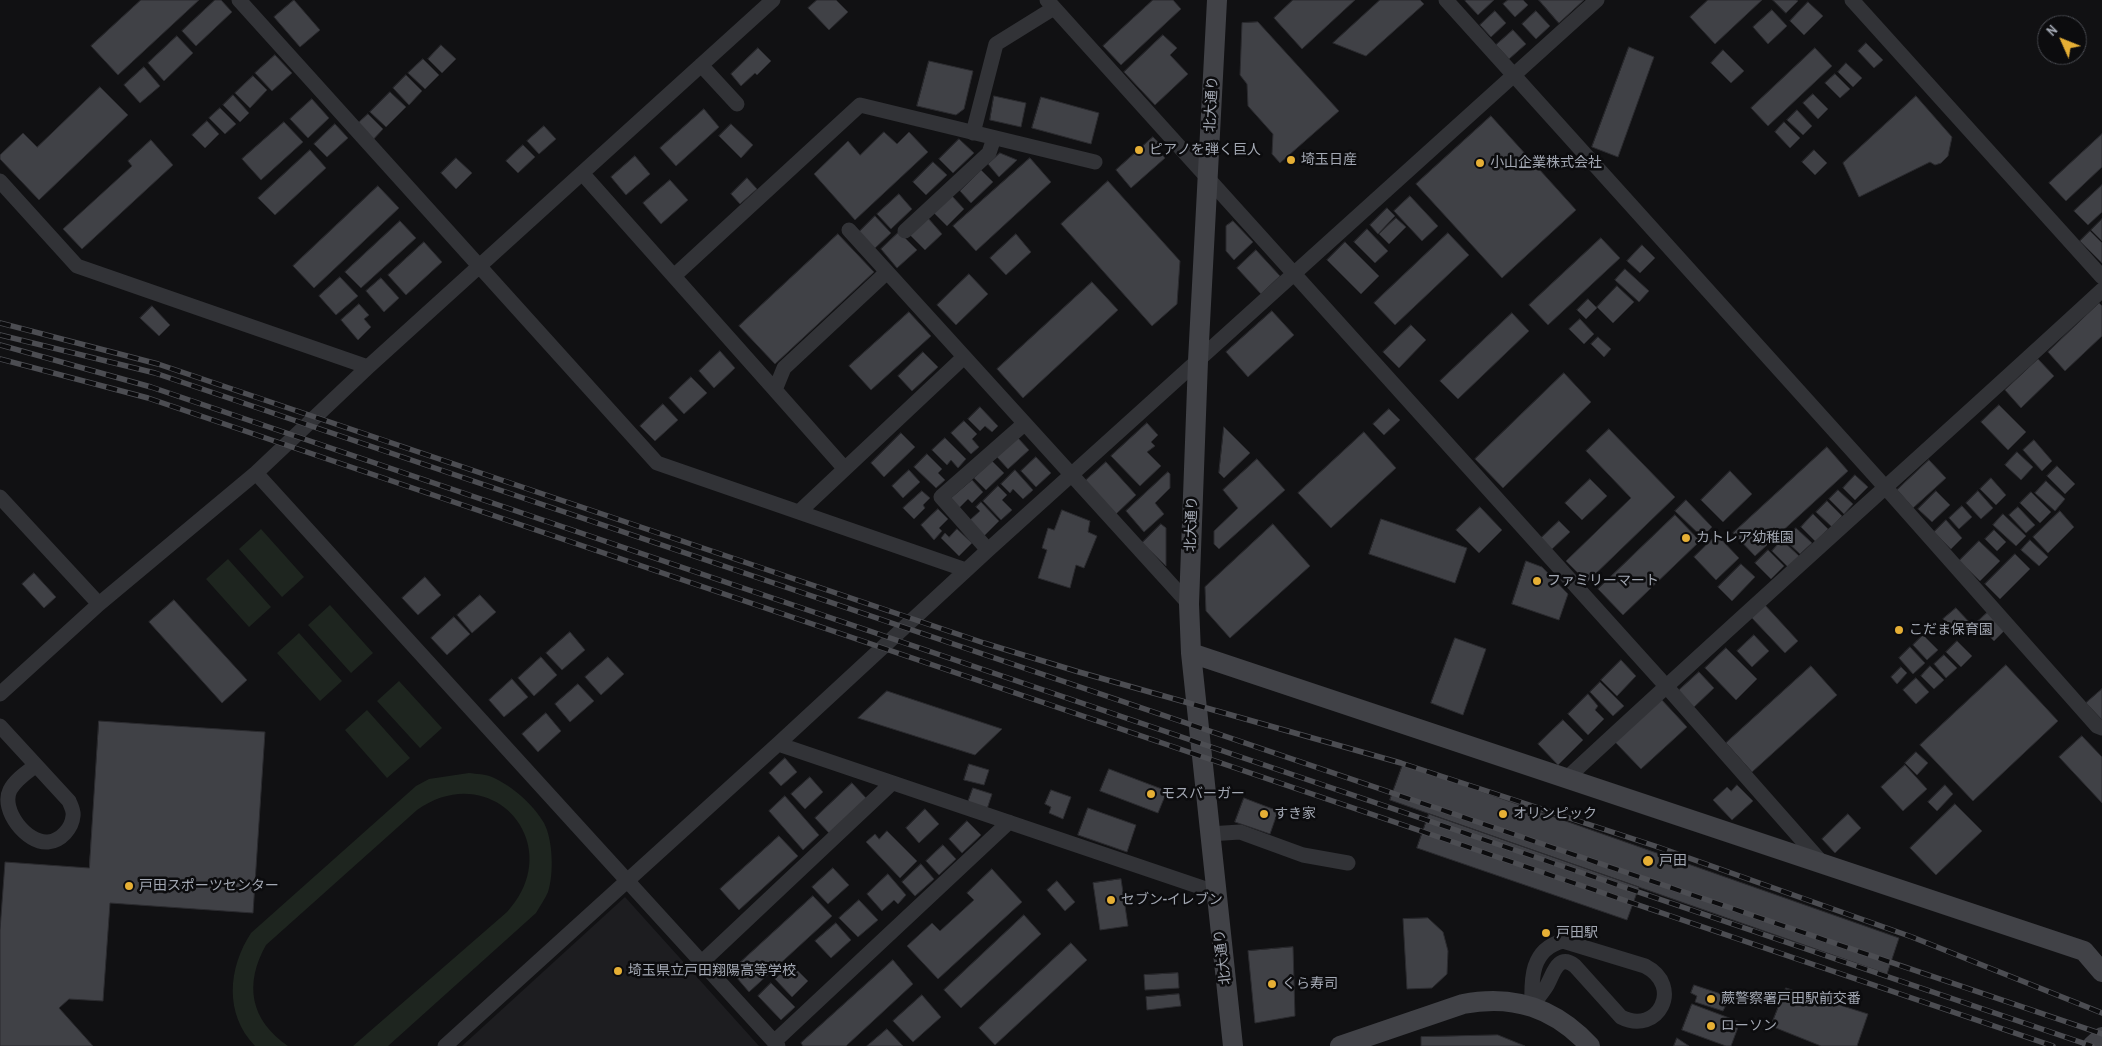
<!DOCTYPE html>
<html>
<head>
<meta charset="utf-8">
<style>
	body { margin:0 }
	#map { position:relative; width:2102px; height:1046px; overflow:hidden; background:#111113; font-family:"Archivo Narrow",sans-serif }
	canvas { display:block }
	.north { position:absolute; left:2037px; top:15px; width:50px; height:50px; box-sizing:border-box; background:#0c0c0e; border:1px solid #484a50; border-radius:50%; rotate:314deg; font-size:14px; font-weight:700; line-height:20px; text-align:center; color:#a3a8b3 }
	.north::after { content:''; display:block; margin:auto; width:18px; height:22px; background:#e6af35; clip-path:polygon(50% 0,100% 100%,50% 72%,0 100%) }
</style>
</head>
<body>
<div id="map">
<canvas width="2102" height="1046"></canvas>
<div class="north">N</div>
</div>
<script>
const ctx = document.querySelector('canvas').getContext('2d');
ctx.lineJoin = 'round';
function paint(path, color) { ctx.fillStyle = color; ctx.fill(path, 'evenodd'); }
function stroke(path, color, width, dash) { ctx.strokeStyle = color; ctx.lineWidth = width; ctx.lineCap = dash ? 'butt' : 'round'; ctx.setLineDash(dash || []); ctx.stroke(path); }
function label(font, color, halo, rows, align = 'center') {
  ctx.font = font + ' "Archivo Narrow","Noto Sans JP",sans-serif'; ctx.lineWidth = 5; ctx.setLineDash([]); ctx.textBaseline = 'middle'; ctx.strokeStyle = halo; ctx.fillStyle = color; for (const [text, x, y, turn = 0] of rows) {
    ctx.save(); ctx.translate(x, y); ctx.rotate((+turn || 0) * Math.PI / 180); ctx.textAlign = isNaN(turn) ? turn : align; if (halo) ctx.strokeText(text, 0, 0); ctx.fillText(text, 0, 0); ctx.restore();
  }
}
paint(new Path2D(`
	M625 897 759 1046H462Z`), '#1d1d20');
paint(new Path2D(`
	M261 529 304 577 282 597 239 549Z
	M228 559 271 607 249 627 206 579Z
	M330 605 373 653 351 673 308 625Z
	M299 633 342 681 320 701 277 653Z
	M399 681 442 728 420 748 377 701Z
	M367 710 410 758 387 778 345 730Z
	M469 773C477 774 485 774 492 777 512 786 533 804 544 823 553 840 554 874 548 892 545 899 540 906 536 913L388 1046H353L507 912C569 845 492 757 417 810L266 945C244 984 250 1020 288 1046H255C224 1014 228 968 251 933L416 786 429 779Z`), '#1e251f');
const building = new Path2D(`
	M141 0H199L118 75 91 46Z
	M215 0H221L232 12 196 46 182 31Z
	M294 0 320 30 300 47 274 17Z
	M817 0H836L848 12 829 30 808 8Z
	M1153 0H1173L1181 9 1121 65 1103 46Z
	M1293 0H1355L1302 49 1274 18Z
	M1380 0H1420L1424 4 1366 56 1333 43Z
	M1466 0H1494L1478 15 1465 1Z
	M1508 0H1523L1528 5 1515 17 1503 4Z
	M1539 0H1584L1559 23Z
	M1708 0H1762L1715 44 1690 17Z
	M1773 0H1796L1798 1 1786 13Z
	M1808 2 1823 16 1804 35 1790 21Z
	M1772 10 1787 26 1768 44 1753 27Z
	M1495 11 1506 23 1491 37 1480 25Z
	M1536 11 1550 26 1536 39 1522 24Z
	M1258 22 1339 111 1280 163 1272 154 1273 134 1248 106 1247 84 1240 75 1242 23Z
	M1513 30 1526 44 1509 59 1496 45Z
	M1163 35 1177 48 1170 55 1188 74 1155 105 1124 72Z
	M177 36 193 53 164 81 148 63Z
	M1866 43 1883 60 1874 68 1858 51Z
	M441 45 456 59 442 73 428 59Z
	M1629 47 1654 57 1618 157 1592 147Z
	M758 48 771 61 757 75 755 73 741 86 731 74Z
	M1815 48 1832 66 1768 126 1751 108Z
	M1723 50 1744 71 1731 83 1711 63Z
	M275 55 292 73 272 91 255 73Z
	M423 59 439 75 425 89 408 73Z
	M929 61 973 71 964 109 956 115 917 106Z
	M1846 63 1862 78 1853 87 1838 72Z
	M144 67 160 86 140 103 124 85Z
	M1835 74 1850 89 1840 98 1825 83Z
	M406 75 422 91 409 105 393 88Z
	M253 76 267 90 250 108 235 93Z
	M100 87 128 115 39 200 0 159V155L23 133 37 147Z
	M390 92 406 107 386 127 370 112Z
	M1813 94 1828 109 1818 119 1803 103Z
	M233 95 249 113 240 122 223 105Z
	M994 96 1026 103 1021 127 990 120Z
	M1916 96 1952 137 1948 156 1941 163 1935 165 1930 162 1859 197 1843 163Z
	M1041 97 1099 113 1091 144 1032 128Z
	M312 99 329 118 308 138 290 119Z
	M220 108 236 124 225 134 209 118Z
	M704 109 719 127 676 166 660 148Z
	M1797 110 1812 126 1803 135 1787 120Z
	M368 114 383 129 370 143 354 127Z
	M1491 116 1576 210 1502 278 1416 184Z
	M207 121 219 134 205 148 192 135Z
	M284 122 303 142 261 180 242 159Z
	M1784 122 1800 138 1790 148 1775 132Z
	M335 124 348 138 327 157 314 144Z
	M731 124 753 145 741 158 719 136Z
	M544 126 556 139 539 154 527 141Z
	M884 132 897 144 909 132 928 152 855 220 814 174 848 141 860 155Z
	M2102 134V167L2066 201 2049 183Z
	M1153 137 1162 146 1158 150 1165 158 1131 188 1116 170Z
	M959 139 974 153 953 173 939 159Z
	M151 140 173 165 82 249 63 229 132 166 128 161Z
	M523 145 535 157 518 173 506 161Z
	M310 150 326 168 275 215 258 198Z
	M1814 150 1827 163 1815 175 1802 162Z
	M1000 153 1017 160 999 177 988 164Z
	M635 156 650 174 626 195 611 177Z
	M456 158 472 173 456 189 441 173Z
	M1030 158 1051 182 976 251 953 226Z
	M933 162 947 175 926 195 913 182Z
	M981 170 993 182 971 203 960 191Z
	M747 178 757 189 740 204 731 194Z
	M670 180 688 200 661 224 643 203Z
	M1108 181 1180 261 1177 304 1152 326 1061 224Z
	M2102 185V212L2088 225 2074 211Z
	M378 186 399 208 314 288 293 266Z
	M899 194 912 209 891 229 877 214Z
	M952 196 964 209 947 226 934 213Z
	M1410 196 1438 226 1422 241 1394 211Z
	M1387 208 1395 216 1378 234 1370 225Z
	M875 216 891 233 874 249 859 232Z
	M928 218 942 234 925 250 910 235Z
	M1396 218 1406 227 1389 244 1379 234Z
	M2102 219V241L2091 230Z
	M400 221 416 238 361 288 345 272Z
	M1233 221 1253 242 1234 260 1226 251V226Z
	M1367 229 1388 251 1375 263 1354 242Z
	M2090 231 2102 243V263L2080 241Z
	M899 232 917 250 897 268 881 249Z
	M1448 233 1469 255 1395 325 1374 303Z
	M838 234 874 272 775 364 739 326Z
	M1016 234 1031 252 1006 275 990 258Z
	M1601 238 1620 258 1548 325 1529 305Z
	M424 242 442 262 406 295 388 275Z
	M1345 242 1379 276 1361 294 1327 260Z
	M1642 245 1655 258 1640 273 1627 261Z
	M1256 250 1280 276 1261 294 1237 268Z
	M1625 269 1649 291 1639 302 1615 280Z
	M969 274 988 294 956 325 937 305Z
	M340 277 358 296 336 315 319 296Z
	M381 278 399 298 384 312 366 291Z
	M1092 282 1118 310 1023 398 997 369Z
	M1617 286 1634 302 1613 323 1597 307Z
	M1588 299 1597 308 1586 319 1577 310Z
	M2099 303 2102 306V336L2065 371 2048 352Z
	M359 304 369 315 364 319 371 327 358 340 341 320Z
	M152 306 170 325 159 336 140 318Z
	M1272 311 1294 335 1248 377 1226 352Z
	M909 312 931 336 871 390 849 366Z
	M1512 313 1529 331 1458 399 1440 381Z
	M1580 319 1594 334 1584 344 1569 329Z
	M1411 325 1426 340 1399 368 1383 352Z
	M1598 337 1611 349 1604 357 1591 344Z
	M720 351 735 368 714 388 699 371Z
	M923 352 938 367 912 391 898 376Z
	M2038 359 2054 376 2021 408 2005 390Z
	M1564 373 1591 402 1503 488 1475 459Z
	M691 377 707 393 684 414 669 398Z
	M663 404 678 420 655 441 640 426Z
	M1999 405 2026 432 2008 450 1981 422Z
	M980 407 998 426 992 432 985 426 980 431 968 419Z
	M1389 409 1400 420 1384 435 1373 424Z
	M964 421 977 434 972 439 979 447 971 454 951 433Z
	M1147 423 1158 435 1151 442 1155 446 1147 452 1161 466 1140 486 1111 456Z
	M1224 427 1250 453 1224 478 1219 473Z
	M1609 429 1675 497 1587 582 1566 561 1631 498 1586 451Z
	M1364 432 1396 468 1331 528 1298 493Z
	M901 433 915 447 884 477 871 463Z
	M945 438 966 459 958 468 951 460 947 465 932 450Z
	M1018 438 1029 450 1008 469 997 457Z
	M2034 440 2052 461 2042 471 2023 450Z
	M1827 447 1848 471 1755 556 1733 533Z
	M2017 452 2033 467 2021 480 2005 465Z
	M927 454 942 469 938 473 945 480 936 488 914 467Z
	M1036 457 1051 473 1036 487 1021 471Z
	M1257 459 1285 490 1219 549 1214 544V531L1238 508 1223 490Z
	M1929 460 1946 478 1913 508 1897 490Z
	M992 461 1004 473 986 490 974 478Z
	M1106 462 1136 495 1116 514 1085 481Z
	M2057 466 2075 484 2065 494 2047 476Z
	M909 470 920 482 903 498 892 486Z
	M1015 470 1033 490 1023 499 1013 489 1010 493 1001 484Z
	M1730 471 1752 494 1723 522 1701 500Z
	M1168 472 1170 474V488L1155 503 1164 514 1144 532 1126 511Z
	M1855 475 1868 487 1855 500 1843 488Z
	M1991 478 2006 495 1996 505 1980 489Z
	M1590 479 1607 496 1582 520 1565 503Z
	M972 480 983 492 972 503 968 499 959 508 951 498Z
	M2046 481 2065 499 2055 511 2035 493Z
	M998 486 1007 495 1002 500 1012 510 1001 520 983 501Z
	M1838 490 1853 504 1844 514 1829 499Z
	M922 491 930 498 923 505 925 508 914 519 903 508Z
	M1936 491 1950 505 1932 522 1918 509Z
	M1978 491 1993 508 1981 519 1966 503Z
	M2031 492 2051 512 2040 523 2020 503Z
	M1686 500 1712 527 1702 537 1675 511Z
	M1827 501 1842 516 1832 527 1816 512Z
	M981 502 999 521 984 536 970 520 980 511 976 507Z
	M1962 506 1972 517 1959 529 1949 518Z
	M1480 507 1502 530 1479 553 1456 530Z
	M2018 507 2035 525 2026 533 2009 515Z
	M938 509 948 519 939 528 942 531 934 540 921 525Z
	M1062 510 1090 521 1088 532 1097 536 1084 568 1076 565 1070 588 1038 578 1047 550 1042 548 1048 528 1054 530Z
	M2060 511 2074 527 2048 553 2033 537Z
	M1813 514 1828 529 1816 542 1801 527Z
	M2003 514 2026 536 2016 546 1993 525Z
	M1675 515 1700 541 1623 615 1598 589Z
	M1381 519 1467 548 1455 583 1369 554Z
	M1946 520 1962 538 1951 549 1934 532Z
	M1559 521 1570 532 1551 550 1541 538Z
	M1161 524 1166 528V566L1142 543Z
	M1273 524 1310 566 1230 638 1206 611 1205 587Z
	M1796 528 1812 543 1800 554 1785 540Z
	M957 529 972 543 959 556 941 538 945 533 949 537Z
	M1994 530 2006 542 1997 551 1985 539Z
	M1717 535 1739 558 1716 580 1694 557Z
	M1782 540 1799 556 1788 567 1772 551Z
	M2030 540 2048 557 2039 566 2021 550Z
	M1979 541 2000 561 1980 581 1959 561Z
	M1768 550 1784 566 1771 579 1755 563Z
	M2015 554 2030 569 2000 599 1985 584Z
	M1526 561 1542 567 1568 594 1559 620 1512 604Z
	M1741 564 1755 577 1732 601 1718 587Z
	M34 573 56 597 44 608 22 584Z
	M425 577 441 595 418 615 402 598Z
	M480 595 496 612 472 633 457 615Z
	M174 600 247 680 222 703 149 622Z
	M1764 604 1798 641 1785 653 1751 617Z
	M1956 608 1971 624 1959 635 1943 619Z
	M1989 611 2006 629 1994 641 1976 623Z
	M454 617 470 634 447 655 431 638Z
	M570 632 585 650 562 670 546 653Z
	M1754 635 1769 651 1752 667 1737 651Z
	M1923 635 1938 650 1927 660 1913 645Z
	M1455 638 1486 649 1463 715 1431 703Z
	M1957 641 1972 656 1961 667 1946 652Z
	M1910 647 1925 663 1913 674 1899 658Z
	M1726 648 1757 679 1736 700 1705 668Z
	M1944 655 1957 668 1946 678 1934 664Z
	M541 657 557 675 534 696 518 678Z
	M608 657 624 674 601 695 585 677Z
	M1621 660 1636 676 1617 696 1601 680Z
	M2006 665 2058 721 1973 801 1920 745Z
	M1811 666 1837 695 1752 772 1726 743Z
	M1930 666 1944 680 1934 689 1921 676Z
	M1901 667 1907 673 1897 684 1891 677Z
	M1699 672 1714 688 1693 708 1677 692Z
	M1916 678 1929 692 1916 704 1903 690Z
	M512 679 528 697 504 717 489 700Z
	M1600 682 1624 706 1613 716 1590 692Z
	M578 684 594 701 570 722 555 704Z
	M2102 689V720L2086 703Z
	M887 691 1002 729 975 755 858 718Z
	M1588 694 1598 706 1595 710 1604 719 1588 735 1568 714Z
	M1661 699 1687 727 1641 769 1615 742Z
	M546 713 561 731 538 752 522 734Z
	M1563 720 1583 740 1558 765 1538 744Z
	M99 721 265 732 253 913 110 903 103 1001 69 999 59 1008 93 1046H0V930L5 862 89 868Z
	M2082 736 2102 757V803L2059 757Z
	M1916 752 1928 763 1917 775 1905 763Z
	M785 758 797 772 781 786 769 773Z
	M969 764 989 770 984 785 964 780Z
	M1403 764 1899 938 1887 974 1390 800Z
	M1905 765 1927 789 1903 811 1881 787Z
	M1109 769 1167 791 1158 813 1100 791Z
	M810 777 823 792 805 809 791 794Z
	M852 783 867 799 829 833 815 818Z
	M1737 785 1753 801 1732 820 1713 800 1727 787 1731 791Z
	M1945 785 1953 794 1937 811 1928 802Z
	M973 788 992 794 987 809 968 802Z
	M1051 790 1071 797 1063 819 1049 813 1051 807 1045 804Z
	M785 796 819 835 803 850 769 811Z
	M1244 798 1278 811 1270 834 1235 822Z
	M1955 804 1982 831 1936 875 1910 848Z
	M1088 808 1136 825 1127 852 1078 835Z
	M925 809 939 824 919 843 906 828Z
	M1429 814 1639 887 1627 920 1417 848Z
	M1848 814 1861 828 1835 853 1822 839Z
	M967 821 981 835 962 853 949 839Z
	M887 831 917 861 900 878 866 842 875 834 879 839Z
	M779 836 798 856 739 910 720 889Z
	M943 845 956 859 939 875 926 861Z
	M921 864 934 879 915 896 902 882Z
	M833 868 849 885 828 904 812 887Z
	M992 869 1022 902 938 979 907 946 932 923 940 931 974 900 967 893Z
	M888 874 906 895 898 904 894 900 882 911 867 894Z
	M1121 879 1128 926 1100 930 1093 883Z
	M1057 881 1075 902 1065 911 1047 890Z
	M813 896 832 916 749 992 731 971Z
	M859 900 878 920 858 937 839 918Z
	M1024 915 1041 934 961 1008 944 990Z
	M1428 918 1443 932 1448 951 1447 974 1432 988 1407 989 1403 919Z
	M836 923 851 940 831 958 815 941Z
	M1071 943 1087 960 995 1045 979 1028Z
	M1293 947 1295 1016 1255 1023 1248 951Z
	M893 960 913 984 846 1046H803L801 1043Z
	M791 964 808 981 792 997 775 979Z
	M1178 973 1179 988 1145 990 1144 975Z
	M771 983 795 1007 781 1020 758 996Z
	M1694 985 1730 997 1723 1011 1695 1002 1697 996 1691 993Z
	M1786 988 1868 1014 1857 1046H1821L1771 1026Z
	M1179 994 1181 1006 1147 1010 1146 997Z
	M922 995 941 1017 913 1042 893 1021Z
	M1692 1004 1740 1022 1731 1046H1726L1682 1030Z
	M887 1029 903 1046H867Z
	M1498 1035 1525 1046H1421V1037Z
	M1677 1038 1689 1046H1674Z`);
paint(building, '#404146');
stroke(building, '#2b2b2f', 1);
stroke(new Path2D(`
	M239 0 657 463 966 570
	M1047 0 1666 686 1824 865
	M1446 0 1886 488 2097 726 2102 728
	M1852 0 2102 277
	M701 65 737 104
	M973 133 996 44 1054 8
	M582 173 775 390
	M0 181 77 266 368 367
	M849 230 1189 604
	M905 231 989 153 994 138
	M674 276 860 105 1095 162
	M845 469 775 390 784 368 887 272
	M256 473C429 664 604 855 778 1046
	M0 497 99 604
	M799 512 964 357
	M988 550 941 497 1024 424
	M0 694 99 604 256 473 368 367 773 0
	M0 726 69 801C71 806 74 811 73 816 72 828 61 841 48 842 27 844 0 810 10 790 15 780 27 772 35 766
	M778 744 1215 892
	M1566 779C1743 614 1924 454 2102 290
	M1209 834 1240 832 1303 855 1348 863
	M1563 941 1645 966C1684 986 1658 1036 1621 1017L1575 966C1557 952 1553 976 1546 987 1542 993 1537 999 1532 1006 1531 979 1531 949 1563 941Z
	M702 962 892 783
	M774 1042 1009 822
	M445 1046 778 744 988 550 1597 0`), '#323337', 15);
stroke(new Path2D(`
	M1217 0 1198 361 1189 604 1191 653 1233 1046
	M1191 653 2084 951 2102 972
	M1340 1046 1463 1004C1514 994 1555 1008 1590 1046
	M2092 1046 2102 1037`), '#414247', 20);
const rail = new Path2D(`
	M0 323 158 364 984 643 1079 672 1401 763 1655 846 1912 937 2102 1013
	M0 335 155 373 2102 1034
	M0 345 151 387 2092 1046
	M0 359 148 398 2053 1046`);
stroke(rail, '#4c4d52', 5.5);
stroke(rail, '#0c0c0e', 4, [11]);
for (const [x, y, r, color] of [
	[1139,150,5,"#e6af35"],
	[1291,160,5,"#e6af35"],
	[1480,163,5,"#e6af35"],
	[1686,538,5,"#e6af35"],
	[1537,581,5,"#e6af35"],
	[1899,630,5,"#e6af35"],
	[1151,794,5,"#e6af35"],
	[1264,814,5,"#e6af35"],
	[1503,814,5,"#e6af35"],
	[1648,861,6,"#e6af35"],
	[129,886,5,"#e6af35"],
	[1111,900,5,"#e6af35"],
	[1546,933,5,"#e6af35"],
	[618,971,5,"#e6af35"],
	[1272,984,5,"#e6af35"],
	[1711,999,5,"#e6af35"],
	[1711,1026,5,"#e6af35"]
]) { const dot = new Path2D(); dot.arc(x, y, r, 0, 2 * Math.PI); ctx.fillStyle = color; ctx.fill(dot); stroke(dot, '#0c0c0e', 2); }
label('14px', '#a3a8b3', '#0c0c0e', [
	["北大通り",1212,104,-87],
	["北大通り",1192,524,-88],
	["北大通り",1223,957,-97]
]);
label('14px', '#a3a8b3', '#0c0c0e', [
	["ピアノを弾く巨人",1149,150],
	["埼玉日産",1301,160],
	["小山企業株式会社",1490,163],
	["カトレア幼稚園",1696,538],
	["ファミリーマート",1547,581],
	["こだま保育園",1909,630],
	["モスバーガー",1161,794],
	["すき家",1274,814],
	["オリンピック",1513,814],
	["戸田",1659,861],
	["戸田スポーツセンター",139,886],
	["セブン-イレブン",1121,900],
	["戸田駅",1556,933],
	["埼玉県立戸田翔陽高等学校",628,971],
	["くら寿司",1282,984],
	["蕨警察署戸田駅前交番",1721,999],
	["ローソン",1721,1026]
], 'left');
</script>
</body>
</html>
